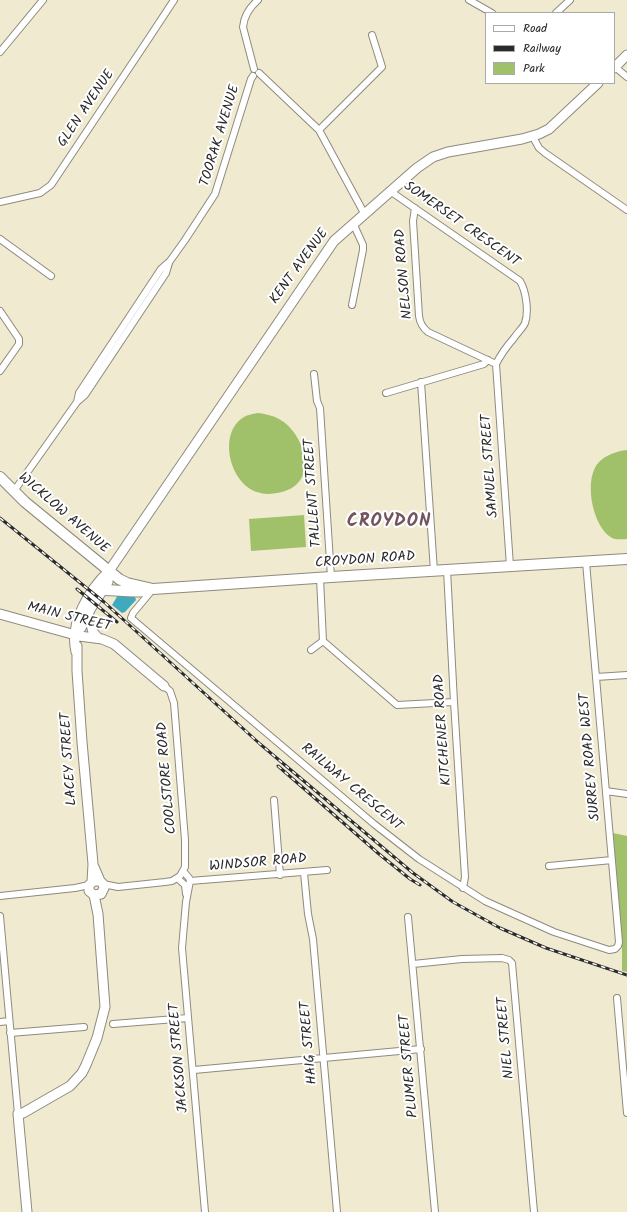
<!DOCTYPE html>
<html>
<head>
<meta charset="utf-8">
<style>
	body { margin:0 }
	#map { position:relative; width:627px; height:1212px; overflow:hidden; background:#f0ead1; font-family:Kalam,sans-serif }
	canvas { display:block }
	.legend { position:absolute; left:485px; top:12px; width:130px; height:72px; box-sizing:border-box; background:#fff; border:1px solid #aaa; margin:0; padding:5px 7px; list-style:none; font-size:12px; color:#2b2b2b }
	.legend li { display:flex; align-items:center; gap:8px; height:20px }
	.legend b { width:20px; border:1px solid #aaa }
</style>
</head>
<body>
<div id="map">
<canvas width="627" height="1212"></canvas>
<ul class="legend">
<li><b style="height:5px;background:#fff"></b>Road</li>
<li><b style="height:5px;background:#2b2b2b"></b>Railway</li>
<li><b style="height:11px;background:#a0c169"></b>Park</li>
</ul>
</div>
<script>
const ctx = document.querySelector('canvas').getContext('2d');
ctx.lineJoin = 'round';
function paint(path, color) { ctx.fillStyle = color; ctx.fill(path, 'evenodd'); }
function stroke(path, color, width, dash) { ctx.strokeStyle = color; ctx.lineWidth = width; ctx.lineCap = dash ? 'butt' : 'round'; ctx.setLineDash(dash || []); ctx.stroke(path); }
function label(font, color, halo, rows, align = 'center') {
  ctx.font = font + ' Kalam,sans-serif'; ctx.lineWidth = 4; ctx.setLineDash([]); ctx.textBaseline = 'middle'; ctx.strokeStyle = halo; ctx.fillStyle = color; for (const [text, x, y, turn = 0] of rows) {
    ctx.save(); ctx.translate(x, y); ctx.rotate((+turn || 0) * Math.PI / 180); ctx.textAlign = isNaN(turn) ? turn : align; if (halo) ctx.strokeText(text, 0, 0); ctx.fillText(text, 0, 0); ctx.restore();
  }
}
paint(new Path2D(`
	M258 413C265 414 272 415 279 419 305 433 320 483 282 492 274 494 265 495 257 492 231 484 218 437 241 419 246 415 252 414 258 413Z
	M627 450V539C622 539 616 540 612 538 592 527 583 478 599 462 606 455 617 451 627 450Z
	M304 515 306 547 251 551 249 519Z
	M613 833 627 836V972L622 971V948Z`), '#a0c169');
paint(new Path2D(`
	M118 595H120L135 597 136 600 125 612 122 613 112 605Z`), '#3faabe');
const street = new Path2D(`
	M469 0 492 13
	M556 13 570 0
	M0 52 43 0
	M615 67 627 77
	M254 69 243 27C244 16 250 7 258 0
	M259 73 319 130 364 213
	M319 130 382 67 372 35
	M533 137 539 148 545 153 627 210
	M390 191 520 281C526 291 529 311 525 323 523 328 517 333 514 338 507 346 501 354 496 364
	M0 202 40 193 51 185 149 38 174 0
	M415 208 413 221 419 316C420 323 422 327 428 332L496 364
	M0 239 51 276
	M352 305 363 250V245L353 223
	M0 311 19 339V344L0 371
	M496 364 510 566
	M314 374 317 401 320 408 331 577
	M421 382 434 571
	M386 393 484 364 488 360
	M77 402 79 393 161 269 170 261 185 240 215 194 251 79 253 76
	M14 491 77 402 85 395 166 273 169 263
	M447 570 454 702 465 877 463 888
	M320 578 323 641 397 705 454 702
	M153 589 133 613 131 618 374 824 419 859 485 901 554 932 609 950 615 949 618 946 619 942 586 562
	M311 650 323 641
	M596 677 627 675
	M606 791 627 794
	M274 800 280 875
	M549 866 612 860
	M183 871 189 878 190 881 186 902 182 948 205 1212
	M304 873 308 914 313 939 337 1212
	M177 878 185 885 186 894
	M190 881 327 870
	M103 884 118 887 165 882 172 881 180 876 185 867V840L174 703 170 691 164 686
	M0 896 75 888 89 885
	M0 916 18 1114
	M408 917 435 1212
	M413 964 462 959 502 958 509 960 512 963 534 1212
	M617 998 627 1113
	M0 1022 9 1021
	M113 1024 188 1018
	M10 1033 84 1027
	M194 1070 421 1049`);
const secondary = new Path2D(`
	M614 68 627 55
	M88 613 93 632 98 638
	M0 614 79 636 102 639 114 644 164 686
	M81 628 91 608 108 582 109 571
	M77 646V671L82 742 93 864 92 882
	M76 652C69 623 89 590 109 571L334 241 417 168 433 157 448 152 522 139 539 134 549 129 598 83
	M94 867 100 881 103 884 104 888 101 894 94 895 89 891V885L94 881H100
	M27 1212 18 1114 23 1113 70 1086 82 1073 86 1065 97 1038 105 1007 98 914 94 895`);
const primary = new Path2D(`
	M0 477 25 502 119 579 127 583 153 589 331 577 627 559
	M104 590C118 590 131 593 145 591`);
stroke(street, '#8e8a7e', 8);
stroke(secondary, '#8e8a7e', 11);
stroke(primary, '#8e8a7e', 12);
stroke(street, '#fff', 6);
stroke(secondary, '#fff', 9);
stroke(primary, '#fff', 10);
const rail = new Path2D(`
	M0 518 104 602 260 744 413 873 453 902 500 928 546 948 627 975
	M77 589 117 622
	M278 766 379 854 410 879 420 885`);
stroke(rail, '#2b2b2b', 3);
stroke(rail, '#fff', 1.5, [4.5]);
label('14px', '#2b2b2b', '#fff', [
	["GLEN AVENUE",87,109,-56],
	["TOORAK AVENUE",221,136,-73],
	["SOMERSET CRESCENT",461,225,35],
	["KENT AVENUE",300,267,-54],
	["NELSON ROAD",405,274,-95],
	["SAMUEL STREET",491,466,-94],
	["TALLENT STREET",314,493,-94],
	["WICKLOW AVENUE",63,514,41],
	["CROYDON ROAD",365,561,-4],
	["MAIN STREET",69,618,14],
	["KITCHENER ROAD",444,730,-94],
	["SURREY ROAD WEST",591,757,-95],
	["LACEY STREET",70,759,-94],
	["COOLSTORE ROAD",168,778,-95],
	["RAILWAY CRESCENT",351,788,40],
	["WINDSOR ROAD",258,864,-5],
	["NIEL STREET",507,1038,-95],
	["HAIG STREET",310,1043,-95],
	["JACKSON STREET",180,1058,-95],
	["PLUMER STREET",410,1066,-95]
]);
ctx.letterSpacing = '1px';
label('bold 18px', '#735560', '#fff', [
	["CROYDON",389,523]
]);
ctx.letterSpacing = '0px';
</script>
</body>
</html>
